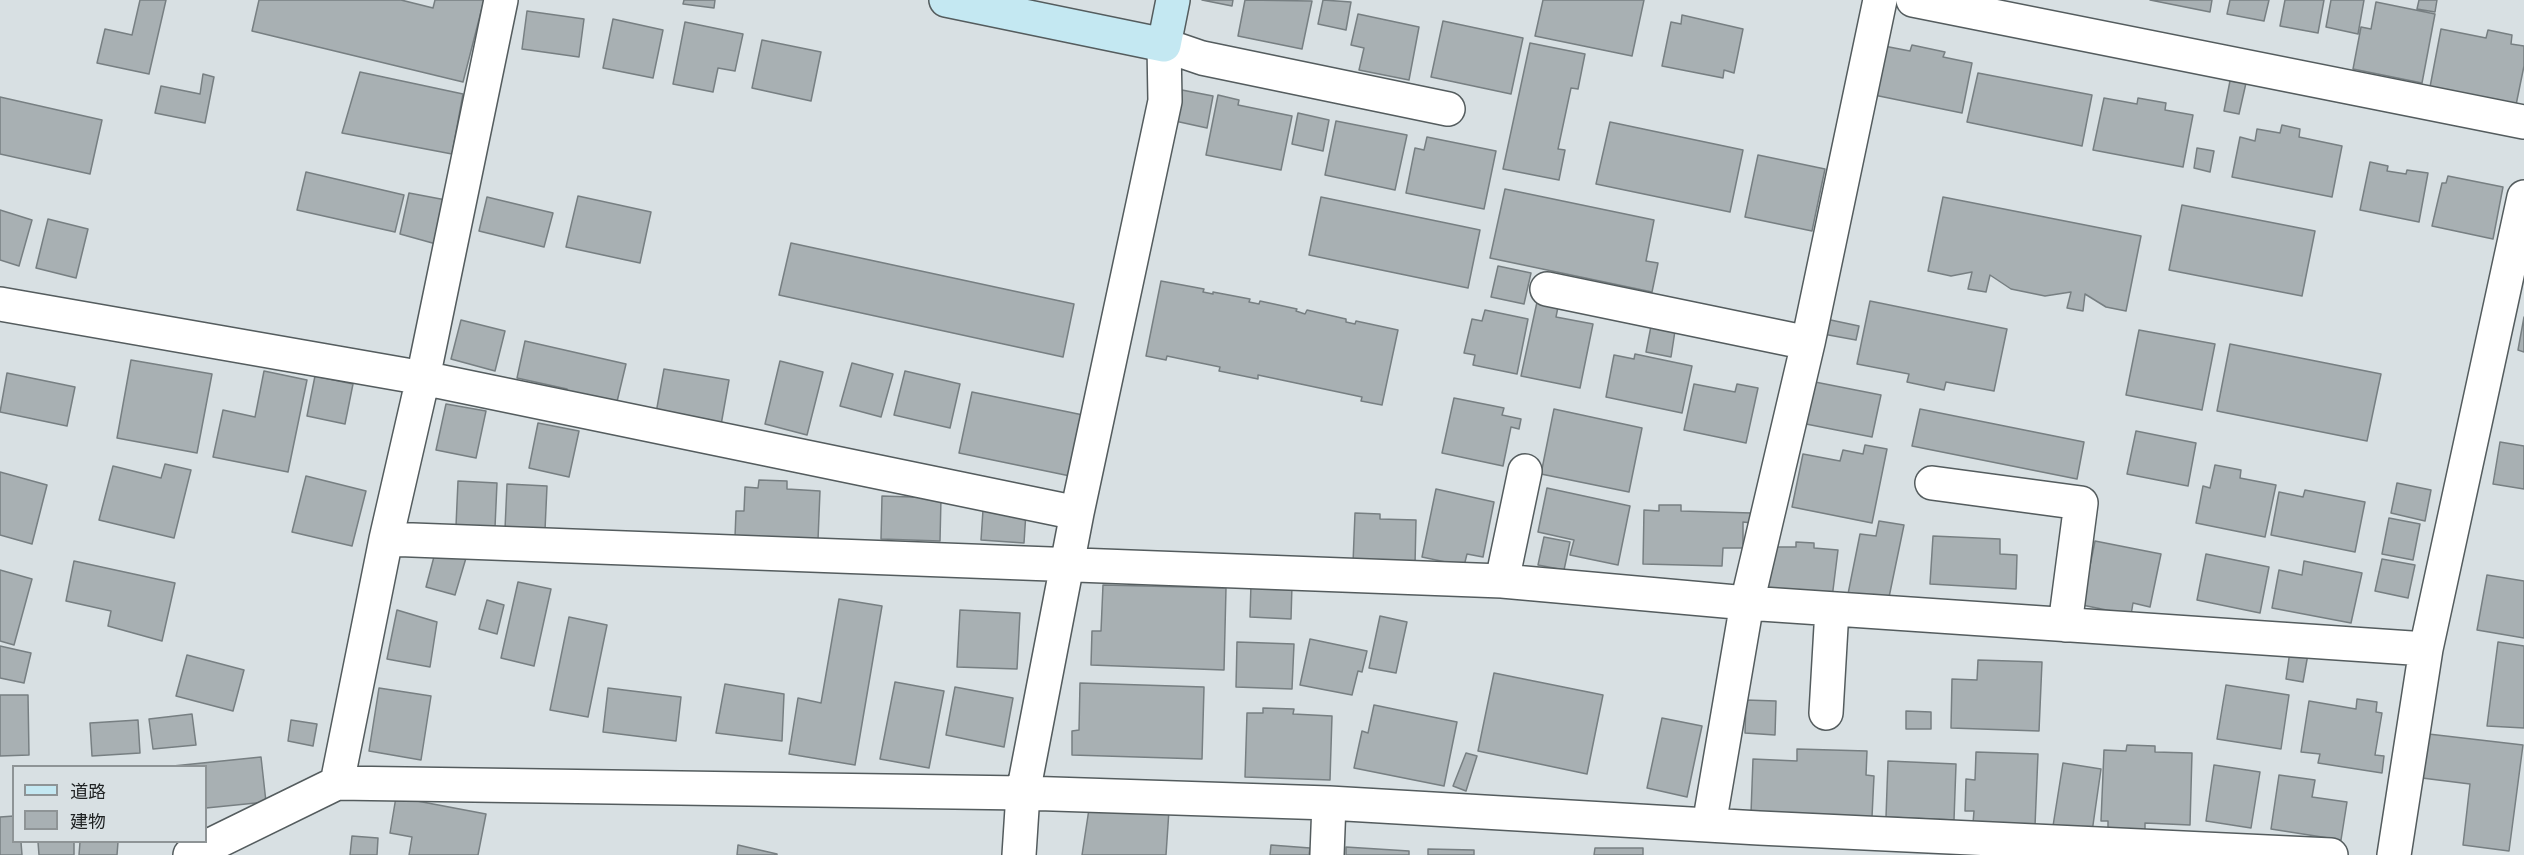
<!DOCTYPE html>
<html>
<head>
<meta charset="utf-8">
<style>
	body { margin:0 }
	#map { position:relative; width:2524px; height:855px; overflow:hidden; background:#d8e0e3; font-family:"PT Serif","Noto Sans JP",serif }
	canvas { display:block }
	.legend { position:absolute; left:12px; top:765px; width:195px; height:78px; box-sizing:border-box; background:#d8e0e3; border:2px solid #8e9496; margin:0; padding:8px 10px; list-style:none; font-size:18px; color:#1f2223 }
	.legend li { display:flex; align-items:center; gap:12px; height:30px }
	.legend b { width:30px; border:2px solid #8e9496 }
</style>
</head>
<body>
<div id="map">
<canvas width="2524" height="855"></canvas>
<ul class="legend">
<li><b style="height:8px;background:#c4e8f2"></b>道路</li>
<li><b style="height:16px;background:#a8b0b3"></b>建物</li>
</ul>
</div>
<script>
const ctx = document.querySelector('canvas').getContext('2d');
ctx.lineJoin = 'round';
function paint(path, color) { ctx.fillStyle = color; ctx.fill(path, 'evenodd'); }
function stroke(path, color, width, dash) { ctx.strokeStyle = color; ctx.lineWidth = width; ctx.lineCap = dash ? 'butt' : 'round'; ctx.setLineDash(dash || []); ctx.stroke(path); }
const building = new Path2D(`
	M140 0H166L149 74 97 63 105 29 132 35Z
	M259 0H401L433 8 435 0H484L463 82 252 31Z
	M684 0H715L714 8 683 4Z
	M1202 0H1233L1232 6Z
	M1245 0 1312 1 1302 49 1238 36Z
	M1323 0 1351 2 1346 30 1318 24Z
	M1543 0H1644L1632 56 1535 36Z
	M2150 0H2212L2210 12Z
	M2230 0H2269L2264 21 2227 14Z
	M2285 0H2324L2318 33 2280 26Z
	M2331 0H2364L2358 34 2326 27Z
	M2419 0H2437L2435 12 2417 9Z
	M2376 2 2435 14 2422 83 2353 69 2361 27 2371 29Z
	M527 11 584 19 579 57 522 49Z
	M1358 14 1419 27 1409 80 1359 70 1364 48 1351 45Z
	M1682 15 1743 29 1734 73 1724 70 1723 78 1662 66 1671 22 1681 24Z
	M613 19 663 30 653 78 603 68Z
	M1443 21 1523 38 1511 94 1431 77Z
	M685 22 743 34 735 71 718 68 713 92 673 84Z
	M2441 29 2486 38 2488 30 2512 35 2511 44 2524 46V66L2516 105 2430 87Z
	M762 40 821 52 811 101 752 88Z
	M1530 43 1585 54 1578 89 1571 88 1558 149 1565 150 1559 180 1503 169Z
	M1912 45 1945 52 1943 57 1972 63 1962 113 1874 95 1884 46 1910 51Z
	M360 72 463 94 452 154 342 133Z
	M1978 73 2092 95 2082 146 1967 122Z
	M203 74 214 77 205 123 155 113 161 86 200 94Z
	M2230 81 2246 83 2239 114 2224 111Z
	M1182 90 1213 96 1207 128 1175 121Z
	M1218 95 1239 100 1238 105 1292 116 1281 170 1206 155Z
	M0 97 102 120 90 174 0 154Z
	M2104 98 2137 104 2138 98 2166 103 2165 110 2193 115 2183 167 2093 150Z
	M1298 113 1329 120 1323 151 1292 144Z
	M1336 121 1407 135 1395 190 1325 175Z
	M1610 122 1743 150 1730 212 1596 184Z
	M2282 125 2300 129 2299 137 2342 146 2332 197 2232 177 2240 137 2255 141 2257 129 2280 133Z
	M1427 137 1496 151 1484 209 1406 193 1415 148 1424 150Z
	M2197 148 2214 151 2210 172 2194 168Z
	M1758 155 1825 169 1812 231 1745 217Z
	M2370 162 2388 166 2387 171 2406 174 2407 170 2428 173 2419 222 2360 210Z
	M306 172 404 195 395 232 297 210Z
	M2448 176 2503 187 2493 239 2432 226 2442 183H2446Z
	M1505 189 1654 220 1646 261 1658 263 1652 292 1490 258Z
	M409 193 446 200 436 244 400 234Z
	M578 196 651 212 640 263 566 247Z
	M487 197 553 213 544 247 479 231Z
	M1321 197 1480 230 1468 288 1309 255Z
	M1943 197 2141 236 2126 311 2106 307 2085 294 2083 311 2067 308 2071 292 2045 296 2011 289 1990 275 1986 292 1968 289 1972 272 1951 276 1928 271Z
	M2182 205 2315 231 2302 296 2169 270Z
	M0 210 32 220 19 266 0 260Z
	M48 219 88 229 76 278 36 268Z
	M791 243 1074 304 1063 357 779 295Z
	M1498 266 1531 273 1524 304 1491 297Z
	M1161 281 1204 289 1203 292 1213 294V292L1250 299 1249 302 1259 304 1260 301 1297 309 1296 311 1305 314 1307 310 1346 319V322L1355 324 1356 321 1398 330 1382 405 1361 401 1362 397 1258 375V379L1219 371 1220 367 1167 356 1166 360 1146 356Z
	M1870 301 2007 329 1994 391 1946 382 1944 390 1907 382 1909 374 1857 364Z
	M1537 302 1558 307 1556 317 1593 324 1580 388 1521 376Z
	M1485 310 1528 319 1517 374 1473 365 1475 355 1464 353 1472 319 1482 321Z
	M2524 317V352L2518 350Z
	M1826 319 1859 326 1856 340 1823 334Z
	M461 320 505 331 495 371 451 359Z
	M1651 326 1675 331 1671 357 1646 352Z
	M2139 330 2215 344 2202 410 2126 395Z
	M525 341 626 364 615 410 564 399 567 389 517 378Z
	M2230 344 2381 374 2367 441 2217 411Z
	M1635 354 1692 366 1682 413 1606 397 1614 355 1634 359Z
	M131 360 212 374 197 453 117 438Z
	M780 361 823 372 807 435 765 424Z
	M852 363 893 374 881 417 840 406Z
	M664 369 729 380 721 425 656 413Z
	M264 371 307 380 288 472 213 457 223 410 255 417Z
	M905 371 960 384 950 428 894 415Z
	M7 373 75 387 67 426 0 412Z
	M315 376 353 384 345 424 307 416Z
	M1815 382 1881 395 1872 437 1806 424Z
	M1694 384 1735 392 1737 384 1758 388 1746 443 1684 430Z
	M972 392 1083 415 1070 476 959 453Z
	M1454 398 1504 408 1502 415 1521 419 1519 429 1511 427 1503 466 1442 453Z
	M446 404 486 411 476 458 436 450Z
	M1554 409 1642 428 1629 492 1541 474Z
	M1920 409 2084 442 2077 479 1912 446Z
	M538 423 579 431 569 477 529 468Z
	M2136 431 2196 443 2188 486 2127 474Z
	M2500 442 2524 446V489L2493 484Z
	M1865 445 1887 449 1872 523 1792 507 1803 454 1840 461 1843 450 1863 454Z
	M165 464 191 470 174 538 99 520 113 466 161 478Z
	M2215 465 2241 470 2240 478 2276 485 2265 537 2196 523 2203 486 2210 488Z
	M0 472 47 485 32 544 0 535Z
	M306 476 366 491 352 546 292 532Z
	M759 480 787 481V489L820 491 818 540 735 537 736 511H744L745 487 758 488Z
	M458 481 497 483 495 527 456 526Z
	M2397 483 2431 490 2425 521 2391 513Z
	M507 484 547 486 545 530 505 529Z
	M1547 488 1630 506 1618 565 1570 555 1574 540 1538 532Z
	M1436 489 1494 502 1483 557 1467 554 1464 566 1422 557Z
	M2305 490 2365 502 2355 552 2271 535 2279 492 2303 497Z
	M882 496 941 498 940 541 881 539Z
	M1659 505H1681V511L1752 513V523L1743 522V548H1723L1722 566 1643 564 1644 510 1659 511Z
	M983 510 1026 512 1024 543 981 540Z
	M1355 513 1380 514V519L1416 520 1415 565 1353 563Z
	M2389 518 2420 524 2413 560 2382 554Z
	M1879 521 1904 525 1888 602 1848 594 1860 534 1876 536Z
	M1933 536 2000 539V554L2017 555 2016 589 1930 584Z
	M1544 537 1570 542 1564 570 1538 565Z
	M2095 541 2161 554 2150 607 2133 603 2131 615 2082 605Z
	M1796 542 1814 543V548L1838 550 1832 598 1765 593 1768 547H1796Z
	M436 549 466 558 455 595 426 587Z
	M2206 554 2269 567 2260 613 2197 600Z
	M2382 559 2415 565 2408 598 2375 591Z
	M74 561 175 583 162 641 108 626 111 611 66 601Z
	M2304 561 2362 573 2351 623 2272 608 2279 570 2302 575Z
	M0 570 32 579 14 645 0 641Z
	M2487 575 2524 581V638L2477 630Z
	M518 582 551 589 534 666 501 658Z
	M1251 584 1292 585 1291 619 1250 617Z
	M1103 585 1226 588 1224 670 1091 665 1092 631H1101Z
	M839 599 882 606 855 765 789 754 798 698 821 703Z
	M487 600 504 605 497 634 479 629Z
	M397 610 437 622 430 667 387 659Z
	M960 610 1020 613 1017 669 957 667Z
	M1380 616 1407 622 1396 673 1369 668Z
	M569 617 607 625 588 717 550 710Z
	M1310 639 1367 651 1362 672 1358 671 1352 695 1300 685Z
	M1237 642 1294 644 1292 689 1236 687Z
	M2498 642 2524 646V728L2487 726Z
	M0 646 31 653 24 683 0 678Z
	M2290 651 2308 654 2303 682 2286 679Z
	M187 655 244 670 233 711 176 696Z
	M1978 660 2042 662 2039 731 1951 728 1952 679 1977 680Z
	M1494 673 1603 695 1587 774 1478 751Z
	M895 682 944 691 929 768 880 759Z
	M1080 683 1204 687 1202 759 1072 755V731L1079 730Z
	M725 684 784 694 782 741 716 733Z
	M2226 685 2289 695 2281 749 2217 739Z
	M955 687 1013 698 1004 747 946 735Z
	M379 688 431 696 421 760 369 751Z
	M608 688 681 697 676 741 603 732Z
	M0 695H28L29 755 0 756Z
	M2357 699 2377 702 2376 712 2382 713 2375 755 2384 756 2382 773 2318 763 2320 754 2301 752 2309 701 2356 709Z
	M1746 700 1776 701 1775 735 1745 733Z
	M1374 705 1457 722 1444 786 1354 768 1362 731 1368 733Z
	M1263 708 1294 709 1293 714 1332 716 1330 780 1245 777 1247 713H1263Z
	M1906 711 1931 712V729H1906Z
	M192 714 196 745 153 749 149 719Z
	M1662 718 1702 726 1687 797 1647 788Z
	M138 720 140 753 92 756 90 723Z
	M291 720 317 724 313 746 288 741Z
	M2420 733 2523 745 2509 851 2463 845 2470 784 2414 777Z
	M2127 745 2155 746V752L2192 753 2190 825 2145 823V831L2108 829V821H2101L2104 750 2126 751Z
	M1797 749 1867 751 1866 775 1874 776 1872 817 1751 813 1753 759 1797 761Z
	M1976 752 2038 754 2035 826 1973 823 1974 811H1965L1966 779 1975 780Z
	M1466 753 1477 756 1466 791 1453 786Z
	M261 757 266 802 206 808V766H173Z
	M1888 761 1956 764 1954 820 1886 817Z
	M2063 763 2101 769 2092 832 2053 826Z
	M2214 765 2260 772 2251 828 2206 821Z
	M2279 775 2315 780 2312 797 2347 802 2341 840 2271 829Z
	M396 797 486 814 478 855H409L412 837 390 833Z
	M1089 809 1169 810 1166 855H1082Z
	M14 816V842H21L22 855H0V817Z
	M352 836 378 838 377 855H350Z
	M38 842H74V855H39Z
	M80 842H118L117 855H79Z
	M738 845 777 854V855H737Z
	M1271 845 1310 848 1309 855H1270Z
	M1346 847 1409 851V855H1346Z
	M1595 848H1643V855H1594Z
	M1428 849 1474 850V855H1428Z`);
paint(building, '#a8b0b3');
stroke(building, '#777f82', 1.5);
const street = new Path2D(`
	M1913 0 2524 122
	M1547 289 1808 343
	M0 304 423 378 1077 513
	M1932 483 2081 503 2065 625
	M386 539 1502 581 1747 603 2426 649
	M1502 581 1525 471
	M1826 713 1832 609
	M337 783 386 539 423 378 501 0
	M1709 825 1747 603 1808 343 1880 0
	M190 855 337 783 1023 793 1329 803 1759 828 2331 855
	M1019 855 1023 793 1077 513 1165 101 1164 45 1202 58 1448 109
	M1327 855 1329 803
	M2394 855 2426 649 2524 197`);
const secondary = new Path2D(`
	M946 0 1164 45 1173 0`);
stroke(street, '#545c5e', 36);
stroke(secondary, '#545c5e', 36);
stroke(street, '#fff', 33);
stroke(secondary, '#c4e8f2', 33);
</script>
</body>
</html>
